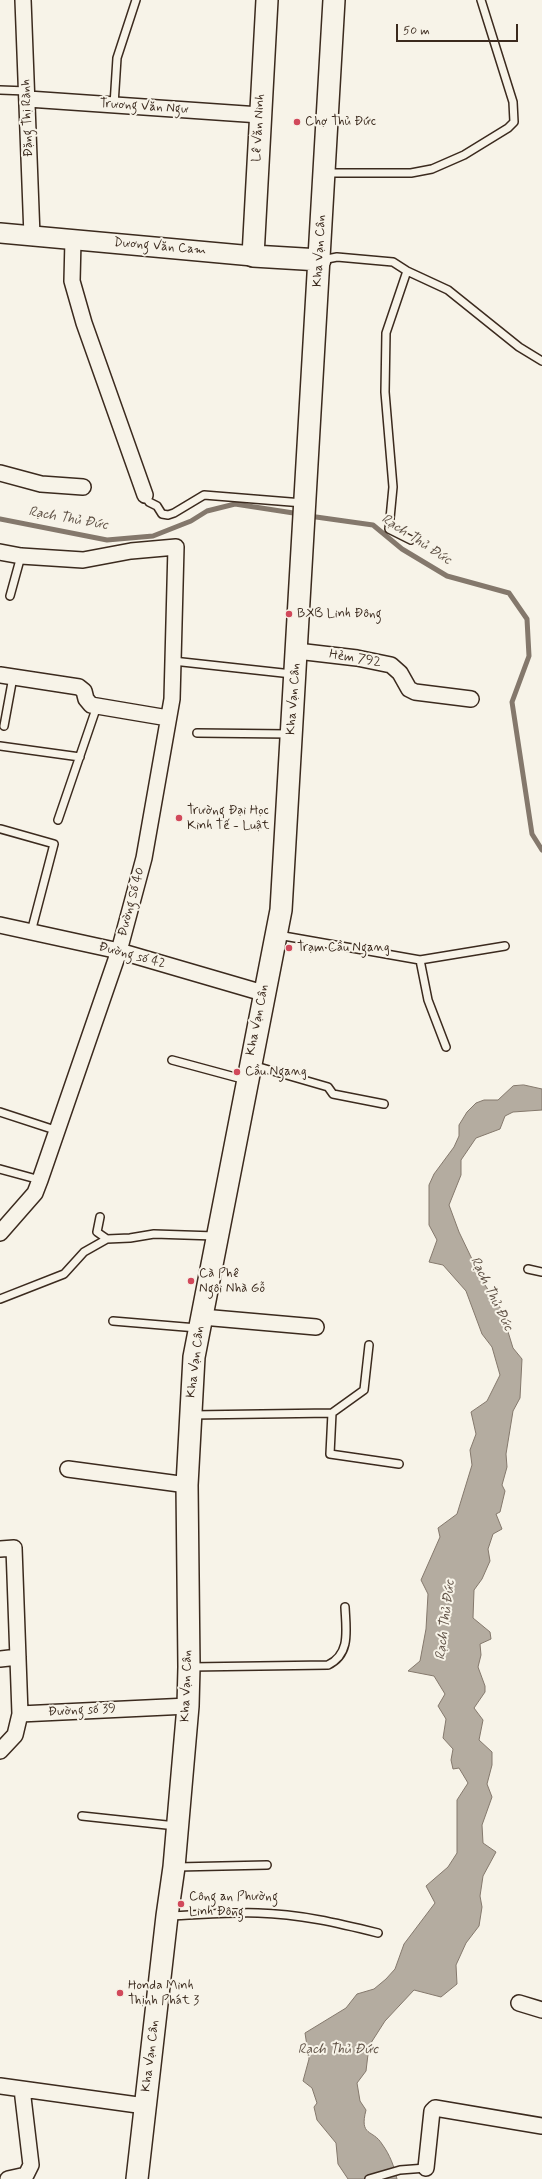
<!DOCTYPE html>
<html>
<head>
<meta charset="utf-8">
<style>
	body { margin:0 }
	#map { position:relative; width:542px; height:2179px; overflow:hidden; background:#f7f3e8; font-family:Mynerve,sans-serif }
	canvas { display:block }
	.scale { position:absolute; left:396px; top:24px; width:122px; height:18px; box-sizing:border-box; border:2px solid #3b2a1e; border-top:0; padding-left:5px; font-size:12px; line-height:14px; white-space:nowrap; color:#3b2a1e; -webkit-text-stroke:3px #f7f3e8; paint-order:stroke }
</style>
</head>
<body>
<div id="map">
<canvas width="542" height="2179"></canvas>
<div class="scale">50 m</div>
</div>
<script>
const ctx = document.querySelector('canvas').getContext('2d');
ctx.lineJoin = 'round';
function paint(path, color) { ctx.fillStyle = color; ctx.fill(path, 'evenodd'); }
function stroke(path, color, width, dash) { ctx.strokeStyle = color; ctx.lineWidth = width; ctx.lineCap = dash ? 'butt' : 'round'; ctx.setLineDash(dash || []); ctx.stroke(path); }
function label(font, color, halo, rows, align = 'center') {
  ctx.font = font + ' Mynerve,sans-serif'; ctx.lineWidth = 4; ctx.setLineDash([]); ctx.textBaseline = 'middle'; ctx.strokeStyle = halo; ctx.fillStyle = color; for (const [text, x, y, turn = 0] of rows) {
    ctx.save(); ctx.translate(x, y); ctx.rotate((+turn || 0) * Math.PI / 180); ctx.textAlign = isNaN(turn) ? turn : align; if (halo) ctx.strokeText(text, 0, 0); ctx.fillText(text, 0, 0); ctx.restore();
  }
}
const water = new Path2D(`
	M524 1085 542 1089V1110L513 1112 505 1116 500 1129 476 1138 461 1160V1175L449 1205 459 1232 483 1282 501 1309 513 1348 522 1359 520 1398 513 1411 506 1454 507 1467 502 1485 505 1491 500 1512 496 1514 502 1529 493 1534 488 1549 490 1561 482 1579 474 1590 473 1618 490 1632 491 1639 480 1644 481 1655 478 1667 485 1686V1692L474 1708 483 1720 479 1740 492 1752V1765L487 1784 492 1797 482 1825 483 1843 496 1852 483 1876 480 1896 482 1907 479 1926 466 1943 456 1965 457 1984 441 1997 414 1990 385 2021 369 2046 366 2071 357 2083 360 2101 366 2110C359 2137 373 2129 382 2144 390 2155 394 2166 397 2179H348L338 2164 336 2143 317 2120 314 2107 317 2103 312 2088 303 2081 309 2059 305 2033 346 2008 357 1994 374 1989 386 1979 395 1969 404 1944 435 1903 426 1886 448 1867 457 1853V1800L468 1783 459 1768 453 1769 451 1760 453 1749 443 1738 446 1719 438 1706 445 1694 434 1676 408 1671 420 1661 426 1629 428 1594 421 1580 440 1537 438 1528 457 1514 472 1465 470 1450 476 1434 471 1412 487 1401 500 1375 492 1347 482 1334 466 1291 443 1265 429 1262 437 1240 429 1225V1185L434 1174 454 1147 459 1136V1125L467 1112 476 1103 484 1100H498L513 1086Z`);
paint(water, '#b4aca0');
stroke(water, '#84786c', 1);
stroke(new Path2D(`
	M309 516 373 525 402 549 447 576 509 593 527 619 529 656 512 702 532 834 542 850
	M0 519 107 540 153 536 191 521 207 511 235 504 300 514`), '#84786c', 5);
const service = new Path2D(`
	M0 90 27 91
	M114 105 117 58 136 0
	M325 173H411L432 169 464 155 508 128 514 122 513 102 481 0
	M322 260 337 257 393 262 407 271 448 290 519 347 542 361
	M407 271 386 333 385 392 393 487 389 529 411 540
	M145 495 149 502 157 506 162 514 168 515 174 513 204 495 303 503
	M10 596 21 556
	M173 661 292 674
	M4 726 13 677
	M197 733 289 734
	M0 746 80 757
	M58 820 97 706
	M1 829 54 844 31 932
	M278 935 420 960 505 946
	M420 960 428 1000 446 1047
	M172 1060 246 1080
	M252 1065 328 1087 333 1094 384 1104
	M0 1112 58 1131
	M0 1169 40 1180
	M100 1217 97 1232 107 1239
	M528 1269 542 1272
	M0 1299 64 1274 84 1252 107 1239 130 1238 154 1234 215 1236
	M113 1321 197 1328
	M332 1413 364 1390 369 1345
	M192 1415 332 1413 330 1454 399 1464
	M191 1667 328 1665C351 1654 346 1630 345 1607
	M82 1816 176 1826
	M177 1867 267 1865
	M169 1916C198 1915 229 1912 258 1913 299 1914 338 1923 378 1933
	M369 2179 400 2170 426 2168`);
const minor = new Path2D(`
	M23 0 32 236
	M28 99 260 115
	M73 240 72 281 84 323 145 495
	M0 473 41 484 83 487
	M0 552 21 556 83 560 131 551 176 547 172 699 144 858 119 951 40 1180 35 1193 0 1233
	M297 651 357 658 391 665 400 673 409 689 415 692 471 699
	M0 675 79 687 84 691 86 699 91 705 168 718
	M0 925 119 951 263 993
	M202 1317 316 1327
	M68 1469 187 1485
	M0 1549 14 1548 20 1714
	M0 1659 18 1657
	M0 1751 15 1735 20 1714 188 1706
	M519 2003 542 2010
	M0 2086 145 2106
	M426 2168 432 2111 435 2108 542 2126
	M8 2179 26 2175 31 2165 22 2089`);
const tertiary = new Path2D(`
	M0 233 253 256`);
const secondary = new Path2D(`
	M267 0 253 256 320 260
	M137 2179 167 1916 174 1867 188 1706 189 1667 187 1485 194 1357 281 910 334 0`);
stroke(service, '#3b2a1e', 10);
stroke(minor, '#3b2a1e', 18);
stroke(tertiary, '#3b2a1e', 22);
stroke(secondary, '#3b2a1e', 24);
stroke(service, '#f7f3e8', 7);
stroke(minor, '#f7f3e8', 15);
stroke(tertiary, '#f7f3e8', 19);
stroke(secondary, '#f7f3e8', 21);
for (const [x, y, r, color] of [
	[297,122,4,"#d1495b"],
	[289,614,4,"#d1495b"],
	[179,818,4,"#d1495b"],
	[289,948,4,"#d1495b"],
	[237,1072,4,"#d1495b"],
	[191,1281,4,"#d1495b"],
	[181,1904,4,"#d1495b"],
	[120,1993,4,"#d1495b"]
]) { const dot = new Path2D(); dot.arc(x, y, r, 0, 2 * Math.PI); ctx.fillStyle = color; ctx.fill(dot); stroke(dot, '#f7f3e8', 1.5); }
label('13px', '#3b2a1e', '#f7f3e8', [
	["Trương Văn Ngư",144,107,4],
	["Đặng Thị Rành",28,118,-92],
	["Lê Văn Ninh",259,128,-87],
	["Dương Văn Cam",160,247,5],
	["Kha Vạn Cân",320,251,-87],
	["Hẻm 792",355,659,9],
	["Kha Vạn Cân",294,699,-86],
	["Đường Số 40",132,902,-75],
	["Đường số 42",132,956,15],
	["Kha Vạn Cân",258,1020,-79],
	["Kha Vạn Cân",196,1362,-83],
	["Kha Vạn Cân",187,1686,-88],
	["Đường số 39",82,1711,-3],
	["Kha Vạn Cân",151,2056,-83]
]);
label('13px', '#3b2a1e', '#f7f3e8', [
	["Chợ Thủ Đức",305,122],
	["BXB Linh Đông",297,614],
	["Trường Đại Học",187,811],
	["Kinh Tế - Luật",187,826],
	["Trạm Cầu Ngang",297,948],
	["Cầu Ngang",245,1072],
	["Cà Phê",199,1274],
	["Ngôi Nhà Gỗ",199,1289],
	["Công an Phường",189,1897],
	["Linh Đông",189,1912],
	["Honda Minh",128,1986],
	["Thịnh Phát 3",128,2001]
], 'left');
label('italic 14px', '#5f5145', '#f7f3e8', [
	["Rạch Thủ Đức",68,519,10],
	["Rạch Thủ Đức",416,540,33],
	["Rạch Thủ Đức",491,1294,64],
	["Rạch Thủ Đức",446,1620,-83],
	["Rạch Thủ Đức",338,2050]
]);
</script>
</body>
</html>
